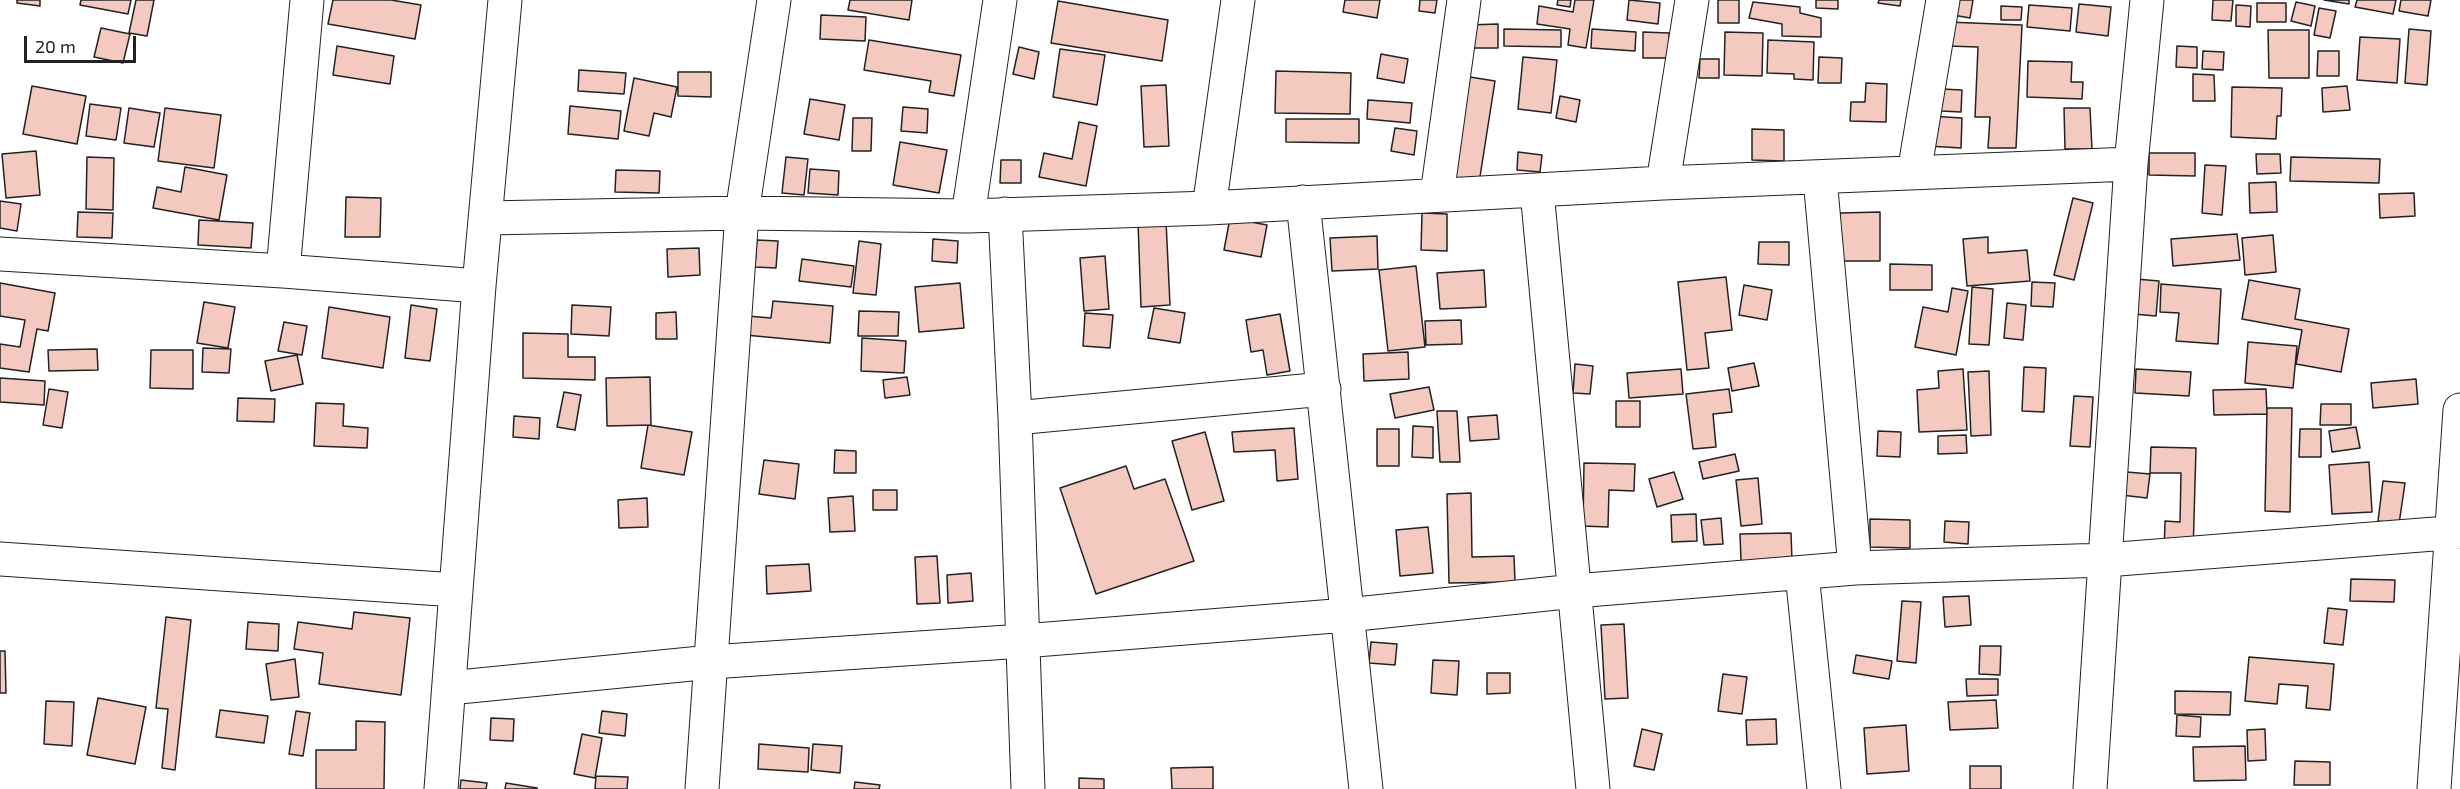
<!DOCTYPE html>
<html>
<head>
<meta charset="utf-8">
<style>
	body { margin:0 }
	#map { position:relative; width:2460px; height:789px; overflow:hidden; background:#fff; font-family:"Exo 2",sans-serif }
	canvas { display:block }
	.scale { position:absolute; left:24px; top:36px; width:112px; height:27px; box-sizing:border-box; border:3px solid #222; border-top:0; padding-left:8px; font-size:18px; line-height:21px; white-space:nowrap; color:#222; -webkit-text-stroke:4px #fff; paint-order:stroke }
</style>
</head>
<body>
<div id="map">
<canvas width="2460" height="789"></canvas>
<div class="scale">20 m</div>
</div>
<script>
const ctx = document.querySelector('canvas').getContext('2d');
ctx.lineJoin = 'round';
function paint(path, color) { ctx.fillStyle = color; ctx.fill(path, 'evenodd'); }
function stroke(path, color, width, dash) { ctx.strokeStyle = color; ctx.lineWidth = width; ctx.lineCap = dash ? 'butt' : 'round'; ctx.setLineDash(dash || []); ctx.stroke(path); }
const building = new Path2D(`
	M17 0H40V6L17 3Z
	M81 0H131L128 14 80 5Z
	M136 0H154L147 36 129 33Z
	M333 0H391L421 5 415 39 328 24Z
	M850 0H912L909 20 848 10Z
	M1345 0H1380L1377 18 1343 12Z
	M1420 0H1437L1435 13 1419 11Z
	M1558 0H1571L1570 7 1557 5Z
	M1575 0H1594L1586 48 1568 45 1570 29 1537 24 1539 6 1573 12Z
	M1629 0 1660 3 1658 24 1627 20Z
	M1718 0H1739V23H1718Z
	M1816 0H1838V9L1816 8Z
	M1879 0H1901L1900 6 1878 3Z
	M1955 0H1973L1970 18 1953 15Z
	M2213 0H2233L2231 21 2212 20Z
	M2324 0H2349V4Z
	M2357 0H2396L2393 14 2355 7Z
	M2401 0H2431L2428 16 2399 11Z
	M1058 1 1168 20 1162 61 1051 43Z
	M1753 2 1800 7V13L1821 18V37L1782 36V24L1749 18Z
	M2296 2 2315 6 2311 26 2291 21Z
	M2257 3H2286V22H2257Z
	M2079 4 2111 7 2108 36 2076 32Z
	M2029 5 2072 8 2070 31 2027 27Z
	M2236 5 2251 6 2250 27 2236 26Z
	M2001 6 2022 7 2021 20H2001Z
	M2319 8 2336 11 2330 38 2314 35Z
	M821 15 866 17 865 41 820 39Z
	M1948 22 2022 25 2016 148H1988L1990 117H1975L1978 47 1947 46Z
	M1498 24V48H1468L1467 25Z
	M101 28 130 34 123 63 94 57Z
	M1504 29 1561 30V47L1504 46Z
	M1592 29 1636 32 1635 51 1591 48Z
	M2409 29 2431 31 2427 85 2405 83Z
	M2268 30H2309V78H2269Z
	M1643 32 1669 33V58H1643Z
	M1725 32 1763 33 1762 76 1724 75Z
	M2360 37 2400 39 2397 83 2357 80Z
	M869 40 961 55 954 96 929 92 931 81 864 70Z
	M1768 40 1814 42 1813 80 1794 79V74L1767 73Z
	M337 46 394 56 390 84 333 75Z
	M2177 46 2197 47V68L2176 67Z
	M1019 47 1039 52 1034 79 1013 74Z
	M1060 49 1105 55 1097 105 1053 97Z
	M2203 51 2224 52 2223 70 2202 69Z
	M2318 51H2339V76H2317Z
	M1381 54 1408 59 1404 83 1377 78Z
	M1523 57 1557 60 1551 113 1518 109Z
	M1819 57 1842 58 1841 83H1818Z
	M1700 59H1719V78H1699Z
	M2028 61 2072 62 2071 82H2083L2082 99 2027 97Z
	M579 70 626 73 624 94 578 91Z
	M1276 71 1351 73 1350 114 1275 113Z
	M678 72H711V97L678 96Z
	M2193 74 2214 75 2215 101H2193Z
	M1470 77 1495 81 1479 183 1454 179Z
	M634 78 677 87 671 117 654 113 649 136 624 131Z
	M1866 83 1887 84 1886 122 1850 121 1851 102H1865Z
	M1166 85 1169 146 1144 147 1141 86Z
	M32 86 86 96 77 144 23 134Z
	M2347 86 2350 110 2323 112 2322 88Z
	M2232 87 2282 88 2281 116H2277L2276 139 2231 137Z
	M1942 89 1962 90 1961 112 1941 111Z
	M1560 96 1580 100 1576 122 1556 118Z
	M810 99 845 105 839 140 804 134Z
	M1368 100 1412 103 1410 123 1367 119Z
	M90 104 121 108 116 140 86 136Z
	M570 106 621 111 618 139 568 134Z
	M903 107 928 109 927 133 901 131Z
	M129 108 160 113 154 147 124 143Z
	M165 108 221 115 214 168 158 161Z
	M2064 108H2090L2092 149H2065Z
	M1930 116 1962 118 1961 148 1928 146Z
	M853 118H872L871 151H852Z
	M1286 119H1359V143L1286 142Z
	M1079 122 1097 126 1086 186 1039 177 1044 153 1072 159Z
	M1395 128 1417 131 1414 155 1391 151Z
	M1752 129 1784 130V161L1752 160Z
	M900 142 947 150 939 193 893 185Z
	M36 151 40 195 6 198 2 154Z
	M1518 152 1542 155 1540 172 1517 170Z
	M2149 153H2195V176L2149 175Z
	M2256 154H2280L2281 173 2257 174Z
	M87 157 114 158 113 210 86 209Z
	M786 157 808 159 804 195 782 193Z
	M2291 157 2380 159 2379 183 2290 181Z
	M1001 160H1021V183H1000Z
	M2205 165 2226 166 2222 215 2202 213Z
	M185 167 227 175 219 220 153 208 157 187 181 192Z
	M810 169 839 171 838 195 808 193Z
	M616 170 660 171 659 193 615 192Z
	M2276 182 2277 212 2250 213 2249 183Z
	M2414 193 2415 216 2380 218 2379 194Z
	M346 197 381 198 380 237H345Z
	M2073 198 2093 203 2074 280 2054 275Z
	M0 201 21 204 17 231 0 228Z
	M78 212 113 213 112 238 77 237Z
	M1880 212V261H1841L1840 213Z
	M1422 213 1447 214V251L1421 250Z
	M1230 218 1267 225 1261 257 1224 250Z
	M199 220 253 223 251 248 198 245Z
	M1166 221 1170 305 1141 307 1138 222Z
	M2237 234 2240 260 2173 266 2171 239Z
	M2273 235 2276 272 2245 275 2242 238Z
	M1377 236 1378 269 1332 271 1330 238Z
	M1988 237V253L2027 250 2030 281 1967 286 1963 239Z
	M933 239 958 241 957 263 932 261Z
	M757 240 778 241 776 268 755 267Z
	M859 241 881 244 876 295 853 293Z
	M1759 242H1789V265L1758 264Z
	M699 248 700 275 668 277 667 249Z
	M1105 256 1109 309 1084 311 1080 258Z
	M802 259 854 266 851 287 799 281Z
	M1890 264 1932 265V290H1890Z
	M1416 266 1425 347 1388 351 1379 270Z
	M1484 270 1486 307 1440 309 1437 273Z
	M1726 277 1732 330 1705 333 1709 368 1687 370 1678 282Z
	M2136 279 2159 281 2156 316 2133 314Z
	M2249 280 2300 289 2295 319 2349 329 2341 372 2296 364 2302 330 2242 319Z
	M2032 282 2055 283 2053 307 2031 306Z
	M0 283 55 293 48 331 37 329 29 372 0 368V344L20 347 25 320 0 316Z
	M960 283 964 328 919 332 915 287Z
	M2161 284 2221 289 2218 344 2176 341 2179 313 2160 312Z
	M1744 285 1772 290 1767 320 1739 315Z
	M1972 287 1993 289 1989 345 1969 344Z
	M1952 288 1968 291 1956 355 1915 347 1923 307 1948 312Z
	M773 301 833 306 830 343 745 335 747 316 771 318Z
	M204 302 235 307 228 348 197 343Z
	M2007 303 2026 305 2023 340 2004 338Z
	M411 305 437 309 430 361 405 358Z
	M572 305 611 307 609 336 571 334Z
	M329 307 390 317 383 368 322 358Z
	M1154 308 1185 313 1180 343 1148 338Z
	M859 311 899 312 898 336H858Z
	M676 312 677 339H656V313Z
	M1085 313 1113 315 1110 348 1083 346Z
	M1280 314 1290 371 1267 375 1263 350 1251 352 1246 320Z
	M1461 320 1462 344 1426 345 1425 321Z
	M284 322 307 326 302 355 278 351Z
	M523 333 568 334V357H595V380L523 378Z
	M862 338 906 341 904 373 861 371Z
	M2248 342 2297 346 2293 388 2245 383Z
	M203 348 231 349 229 373 202 372Z
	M97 349 98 370 49 371 48 350Z
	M151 350H193V389L150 388Z
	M1408 352 1409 379 1364 381 1363 354Z
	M297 355 303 384 271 391 265 361Z
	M1754 363 1759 386 1732 391 1728 368Z
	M1575 364 1593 366 1590 394 1573 393Z
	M2024 367 2046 368 2044 412 2022 411Z
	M1681 369 1683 394 1629 398 1627 373Z
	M1963 369 1967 430 1919 432 1917 390 1939 388 1938 371Z
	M2136 369 2191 372 2189 396 2135 393Z
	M1989 371 1991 435 1971 436 1968 372Z
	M650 377 651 425 607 426 606 378Z
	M907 377 910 395 885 398 883 380Z
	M0 378 45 381 44 405 0 402Z
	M2416 379 2418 404 2373 408 2371 383Z
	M1429 387 1434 410 1395 418 1390 394Z
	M49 389 68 392 62 428 43 425Z
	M1729 389 1732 412 1713 414 1716 447 1693 449 1686 394Z
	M2266 389 2267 414 2214 415 2213 390Z
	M564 392 581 395 575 430 557 427Z
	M2074 396 2093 397 2090 447 2070 446Z
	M238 398 275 399 274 422 237 421Z
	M1616 401H1640V427H1616Z
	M316 403 344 404 343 426 368 428 367 448 314 446Z
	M2321 404H2351V425H2320Z
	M2267 408H2292L2290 512 2265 511Z
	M1437 411H1457L1460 462H1440Z
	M1497 415 1499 439 1470 441 1468 417Z
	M514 416 540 418 539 439 513 437Z
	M648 425 692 432 684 475 641 468Z
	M1413 426 1433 427V458L1412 457Z
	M2356 427 2360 448 2332 452 2329 431Z
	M1294 428 1298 479 1277 481 1275 450 1234 452 1232 432Z
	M1377 429H1399V466H1377Z
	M2300 429H2321V457H2299Z
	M1878 431 1901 432 1900 457 1877 456Z
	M1205 432 1224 501 1192 510 1172 441Z
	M1966 435 1967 453 1938 454V436Z
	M2151 447 2196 448 2193 554 2164 553 2165 521 2180 522 2181 473H2150Z
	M835 450 856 451V473H834Z
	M1735 454 1739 471 1703 479 1699 462Z
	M764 460 799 464 795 499 759 494Z
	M2369 462 2372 512 2332 514 2329 465Z
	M1584 463 1635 464 1634 491 1609 490 1608 527 1583 526Z
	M1126 466 1134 489 1165 479 1194 561 1096 594 1060 488Z
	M2115 471 2150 474 2147 498 2112 494Z
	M1674 472 1683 499 1657 507 1649 479Z
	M1758 478 1762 524 1741 526 1736 480Z
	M2383 481 2405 483 2399 524 2378 521Z
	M873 490H897V510H873Z
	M1471 493 1472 557 1514 556 1515 582 1449 583 1447 494Z
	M853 496 855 531 830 532 828 498Z
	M647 498 648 527 619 528 618 500Z
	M1696 514 1697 541 1672 542 1671 515Z
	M1721 518 1723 544 1704 545 1701 520Z
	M1870 519 1910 520V548L1870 547Z
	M1945 521 1969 522 1968 544 1944 542Z
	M1428 527 1433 573 1400 576 1396 530Z
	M1791 533 1792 560 1741 561 1740 534Z
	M937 556 940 603 917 604 915 557Z
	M809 564 811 591 767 594 766 566Z
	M971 573 973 601 948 603 947 575Z
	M2351 579 2395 580 2394 602 2350 601Z
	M1969 596 1971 625 1945 627 1943 597Z
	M1902 601 1921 602 1916 663 1897 661Z
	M2328 608 2347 610 2343 645 2324 643Z
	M354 612 410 618 401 695 319 684 323 653 294 649 298 622 352 629Z
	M166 617 191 620 175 770 162 768 168 709 156 708Z
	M248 622 279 624 278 651 246 649Z
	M1624 624 1628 698 1605 699 1601 625Z
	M1371 642 1397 644 1395 665 1369 663Z
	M1980 646H2001L2000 675 1979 674Z
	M0 651H5L6 693H0Z
	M1856 655 1892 661 1889 679 1853 673Z
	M2249 657 2334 664 2330 710 2306 708 2308 686 2279 684 2277 704 2245 701Z
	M295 659 299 697 271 700 266 664Z
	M1433 660 1459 661 1457 695 1431 693Z
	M1487 673H1510V693L1487 694Z
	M1723 674 1747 677 1742 714 1718 711Z
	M1966 679H1998V695L1967 696Z
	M2175 691 2231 692 2230 715 2175 714Z
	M98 698 146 707 135 764 87 755Z
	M1996 700 1998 728 1950 730 1948 702Z
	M46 701 74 702 72 746 44 744Z
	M220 710 268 716 264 743 216 737Z
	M296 711 310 713 303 756 289 754Z
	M602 711 627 714 625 736 599 733Z
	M2177 715 2201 717 2200 737 2176 736Z
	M491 718 514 719 513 741 490 740Z
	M1776 719 1777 744 1747 745 1746 720Z
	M356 721 385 722 384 789H316V750H356Z
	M1906 725 1909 771 1867 774 1864 728Z
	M1642 729 1662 734 1654 770 1634 766Z
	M2265 729 2266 760 2248 761 2247 730Z
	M582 734 602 738 595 778 574 774Z
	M759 744 809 748 808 772 758 769Z
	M813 744 842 746 840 773 811 770Z
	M2245 746 2246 780 2194 781 2193 747Z
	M2295 761 2330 762V785H2294Z
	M1970 766H2001V789H1970Z
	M1213 767V789H1172L1171 768Z
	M596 776 628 777 627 789H595Z
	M1079 778 1104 779V789H1079Z
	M461 780 487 783 486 789H460Z
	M855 782 880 785 879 789H854Z
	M506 783 537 788V789H505Z`);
paint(building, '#f3c9c0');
stroke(building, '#222', 1.5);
const minor = new Path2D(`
	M1914 173 1943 0
	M1820 178 1855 568
	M1663 183 1692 0
	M1537 191 1593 789
	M1437 195 1464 0
	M1303 202 1366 789
	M1209 208 1238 0
	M1005 214 1015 418 1028 789
	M968 216 1000 0
	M486 218 742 213 968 216 1209 208 1663 183 2131 164
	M0 254 283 271 479 286
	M283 271 307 0
	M1015 418 1324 389
	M0 559 456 590
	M1802 573 1824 789
	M449 688 711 662 1023 641 1347 615 1575 591 1855 568 2106 560 2460 532
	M441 789 479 286 505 0
	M702 789 742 213 774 0
	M2090 789 2131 164 2147 0
	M2434 789 2460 410`);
stroke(minor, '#222', 35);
stroke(minor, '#fff', 33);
</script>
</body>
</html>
